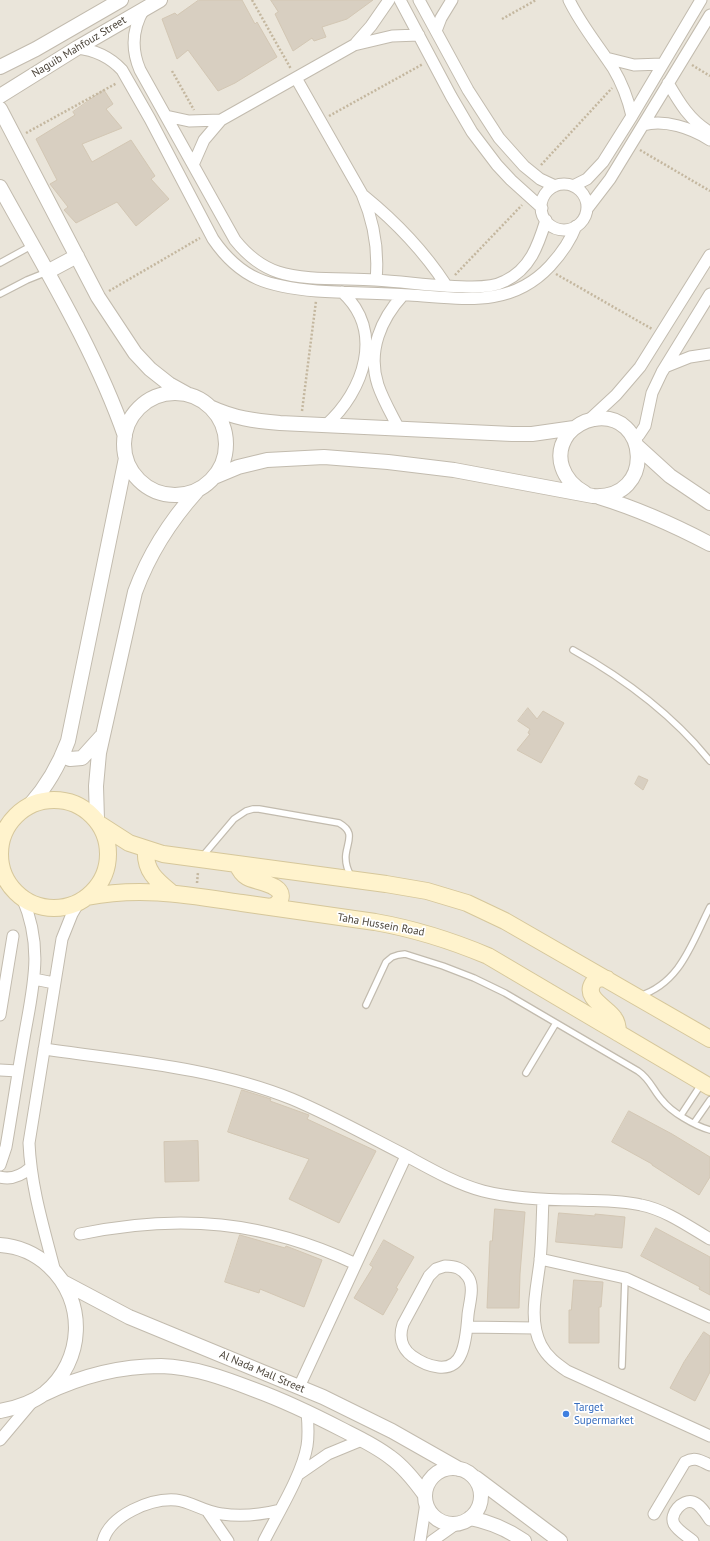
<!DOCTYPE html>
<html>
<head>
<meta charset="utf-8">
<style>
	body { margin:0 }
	canvas { display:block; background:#f6f3ec }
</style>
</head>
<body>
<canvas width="710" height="1541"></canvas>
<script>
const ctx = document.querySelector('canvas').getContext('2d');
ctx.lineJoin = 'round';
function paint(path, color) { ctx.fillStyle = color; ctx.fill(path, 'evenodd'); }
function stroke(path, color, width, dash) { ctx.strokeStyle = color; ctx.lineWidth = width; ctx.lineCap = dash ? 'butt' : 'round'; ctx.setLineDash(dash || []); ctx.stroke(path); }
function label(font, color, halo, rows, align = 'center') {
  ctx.font = font + ' "PT Sans",sans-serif'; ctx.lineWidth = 3.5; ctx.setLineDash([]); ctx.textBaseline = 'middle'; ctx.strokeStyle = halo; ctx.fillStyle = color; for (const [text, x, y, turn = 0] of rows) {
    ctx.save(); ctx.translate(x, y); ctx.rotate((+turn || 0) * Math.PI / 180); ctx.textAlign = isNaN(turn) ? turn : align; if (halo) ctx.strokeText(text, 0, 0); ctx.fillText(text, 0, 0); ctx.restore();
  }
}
paint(new Path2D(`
	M0 0H710V1541H0Z`), '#eae5da');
const building = new Path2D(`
	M199 0H242L255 24 257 22 277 57 235 83 218 91 188 50 177 59 162 19 175 13 177 15Z
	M271 0H373L347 19 322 27 326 37 314 41 312 38 293 51 275 14 278 12Z
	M104 90 113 104 106 109 122 128 82 144 92 162 131 140 155 176 151 179 169 199 136 226 117 202 76 223 64 210 68 207 50 184 57 180 36 139 75 115 73 112Z
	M528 708 537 719 543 711 564 723 541 763 517 750 530 734 528 733 530 729 518 721Z
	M639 776 648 780 643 790 635 784Z
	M242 1090 271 1099 270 1101 309 1115 307 1119 376 1151 339 1223 289 1199 309 1159 228 1132Z
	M629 1111 672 1134 710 1157V1177L699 1195 652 1165V1164L612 1142Z
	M198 1141 199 1181 165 1182 164 1142Z
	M495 1209 525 1212 520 1274 519 1308H487L490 1241H492Z
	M559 1213 595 1216V1214L625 1217 622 1248 556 1242Z
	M656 1228 710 1257V1295L699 1289 700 1287 641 1256Z
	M240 1235 285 1248 286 1246 322 1260 304 1307 260 1289 259 1293 225 1282Z
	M384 1240 414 1257 396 1288 398 1289 383 1315 354 1298 373 1267 370 1265Z
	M574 1280 603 1282 601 1307H599V1343H569V1310H571Z
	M704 1332 710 1336V1372L695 1401 670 1388 684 1362Z`);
paint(building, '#d8cfc1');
stroke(building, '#d3c7b4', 1);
const service = new Path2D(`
	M0 263 31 246
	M0 294 27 280 47 272
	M573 650C625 679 672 714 710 761
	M201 858 234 819 246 811 253 809H259L339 823C355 832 348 840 346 854 345 862 347 869 351 876
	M639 996C681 983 692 942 710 907
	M366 1005 386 962 392 957 398 955 405 954 443 966 474 978 505 993 638 1071C650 1079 653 1090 662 1100 671 1112 695 1126 710 1130
	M526 1073 556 1023
	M681 1115 702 1083
	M694 1123 710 1100
	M622 1366 625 1278`);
const minor = new Path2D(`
	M400 0 451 96 472 132 497 165 511 180 542 208
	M419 0 468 90 499 138 524 166 540 179 555 186
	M569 0C581 25 598 45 613 68 622 83 628 99 632 116
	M144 9C132 29 131 49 140 70L235 240C247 255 260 266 278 272 304 281 347 278 375 280 408 282 440 287 472 287 483 287 496 286 505 281 530 269 538 246 546 220
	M436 31 441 18 452 0
	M356 43 371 26 389 0
	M77 48C95 50 109 56 122 70L150 119 213 239C241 280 270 287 317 291 348 293 379 293 409 295 461 298 510 309 550 266 561 254 570 242 576 226
	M606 58 634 65 662 64
	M296 78 362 194C374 222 379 249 376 280
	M668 83C679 102 690 121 710 132
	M166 116 189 121 221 120
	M643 125C665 119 691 128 710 140
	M193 165 204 140 221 120 354 45 392 36 419 35
	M541 207a23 23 0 1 1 46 0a23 23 0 1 1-46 0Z
	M573 186 587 179 603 162 632 116 701 0
	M364 196C396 222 423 250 446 285
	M587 209 610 179 710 15
	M665 367 690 357 710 354
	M589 420 616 395 640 367 710 255
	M326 425C364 391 385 331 342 292
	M399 429C392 415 383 400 378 385 367 351 381 319 403 295
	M634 438 639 435 645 426 652 393 662 372 710 294
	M34 979 54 983
	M0 1015 13 936
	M44 1049C127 1061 213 1067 292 1099 330 1115 366 1135 403 1154 429 1168 454 1183 483 1191 514 1199 546 1200 577 1200 599 1201 620 1200 641 1205 666 1210 688 1226 710 1239
	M0 1070 18 1071
	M0 1165 6 1147C12 1112 17 1078 23 1044 32 990 45 950 22 897
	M0 1177C12 1180 21 1176 30 1168
	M543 1200C542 1220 542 1241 540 1261 537 1288 528 1320 541 1345 547 1357 557 1364 567 1371L710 1436
	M80 1234C180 1213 264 1221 356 1264
	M540 1259 625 1278 710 1317
	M445 1266C455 1266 462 1268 468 1277 475 1287 469 1304 468 1315 467 1328 466 1343 461 1354 452 1376 426 1366 412 1356 401 1348 399 1336 403 1324L429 1276 436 1269Z
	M55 1272C44 1229 31 1188 29 1143L62 939 72 914 79 902
	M467 1327 535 1328
	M299 1387 406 1156
	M0 1440 32 1402
	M299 1474 328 1454 362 1440
	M208 1512 228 1541
	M654 1514 685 1462C695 1456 701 1461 710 1465
	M103 1541C110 1515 151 1498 176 1500 190 1501 206 1513 222 1514 242 1517 260 1515 280 1510
	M264 1541C278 1513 302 1475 307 1446 309 1434 308 1423 307 1412
	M420 1541 426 1503
	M432 1541 456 1524
	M693 1541C687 1536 678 1531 674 1524 669 1514 682 1499 693 1502 700 1504 706 1514 710 1520`);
const tertiary = new Path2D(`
	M0 67 36 49 121 0
	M0 96 77 48 160 0
	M0 109 98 297 135 353 150 369 169 384 187 394
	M0 187C44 267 95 350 125 436
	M47 272 77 256
	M124 444a51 51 0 1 1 102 0a51 51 0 1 1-102 0Z
	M210 407C234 418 254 421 280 423L512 434H532L574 428
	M637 446 670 476 710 503
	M214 477 238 467 267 460 324 457 388 462 454 470 593 496C656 500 649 410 594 419 584 421 575 426 568 434 552 456 563 481 585 493
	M599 497C638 509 674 525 710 544
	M62 755 70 759 82 758 101 737
	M30 805C47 786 59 765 68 741L126 458
	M97 820 96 786 99 753 135 592C149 554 170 521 197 491
	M0 1245C18 1246 36 1254 49 1266 87 1301 84 1361 45 1393 32 1403 16 1408 0 1411
	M63 1282 129 1317 323 1397 392 1431 459 1469
	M44 1394C81 1376 120 1366 161 1366 194 1367 224 1378 255 1390 285 1401 314 1415 343 1430 359 1438 376 1446 390 1457 404 1467 415 1481 425 1495
	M425 1496a28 28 0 1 1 56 0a28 28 0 1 1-56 0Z
	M476 1478 560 1541
	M470 1518C490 1522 507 1529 524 1541`);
const secondary = new Path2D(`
	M0 854a54 54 0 1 1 108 0a54 54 0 1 1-108 0Z
	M101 825 129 843 163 854 386 884 427 891 467 903 505 921 710 1039
	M146 849C144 871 157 881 172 893
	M237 864C239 869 242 874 247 877 255 882 286 884 280 900 278 904 274 906 270 907
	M87 897C141 886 188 895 242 903 286 909 331 916 375 922 415 929 450 940 488 956L710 1087
	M607 979C601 978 596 978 593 983 583 998 608 1008 614 1018 617 1022 618 1027 618 1033`);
stroke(service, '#c2bbae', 8);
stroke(minor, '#c2bbae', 13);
stroke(tertiary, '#c2bbae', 16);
stroke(secondary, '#d6c79b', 18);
stroke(new Path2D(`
	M252 0 291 69
	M502 19 536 0
	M692 65 710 76
	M172 71 194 110
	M329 116 423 64
	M26 133 117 83
	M640 150 710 191
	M541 165 612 88
	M556 274 652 329
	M455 275 522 205
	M109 291 200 238
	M302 411 316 301
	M197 883 198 872`), '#c4b79f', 2.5, [2, 2]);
stroke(service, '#fff', 5.5);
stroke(minor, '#fff', 11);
stroke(tertiary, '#fff', 14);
stroke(secondary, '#fff3cd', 16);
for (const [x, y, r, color] of [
	[566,1414,4,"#3f7fe0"]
]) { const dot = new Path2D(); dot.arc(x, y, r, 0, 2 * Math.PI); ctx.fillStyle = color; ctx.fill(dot); stroke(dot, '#fff', 1.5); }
label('11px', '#4b4439', '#fff', [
	["Naguib Mahfouz Street",79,47,-31],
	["Taha Hussein Road",381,925,10],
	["Al Nada Mall Street",262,1372,23]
]);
label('11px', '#366cbe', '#fff', [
	["Target",574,1408],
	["Supermarket",574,1421]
], 'left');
</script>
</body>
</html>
